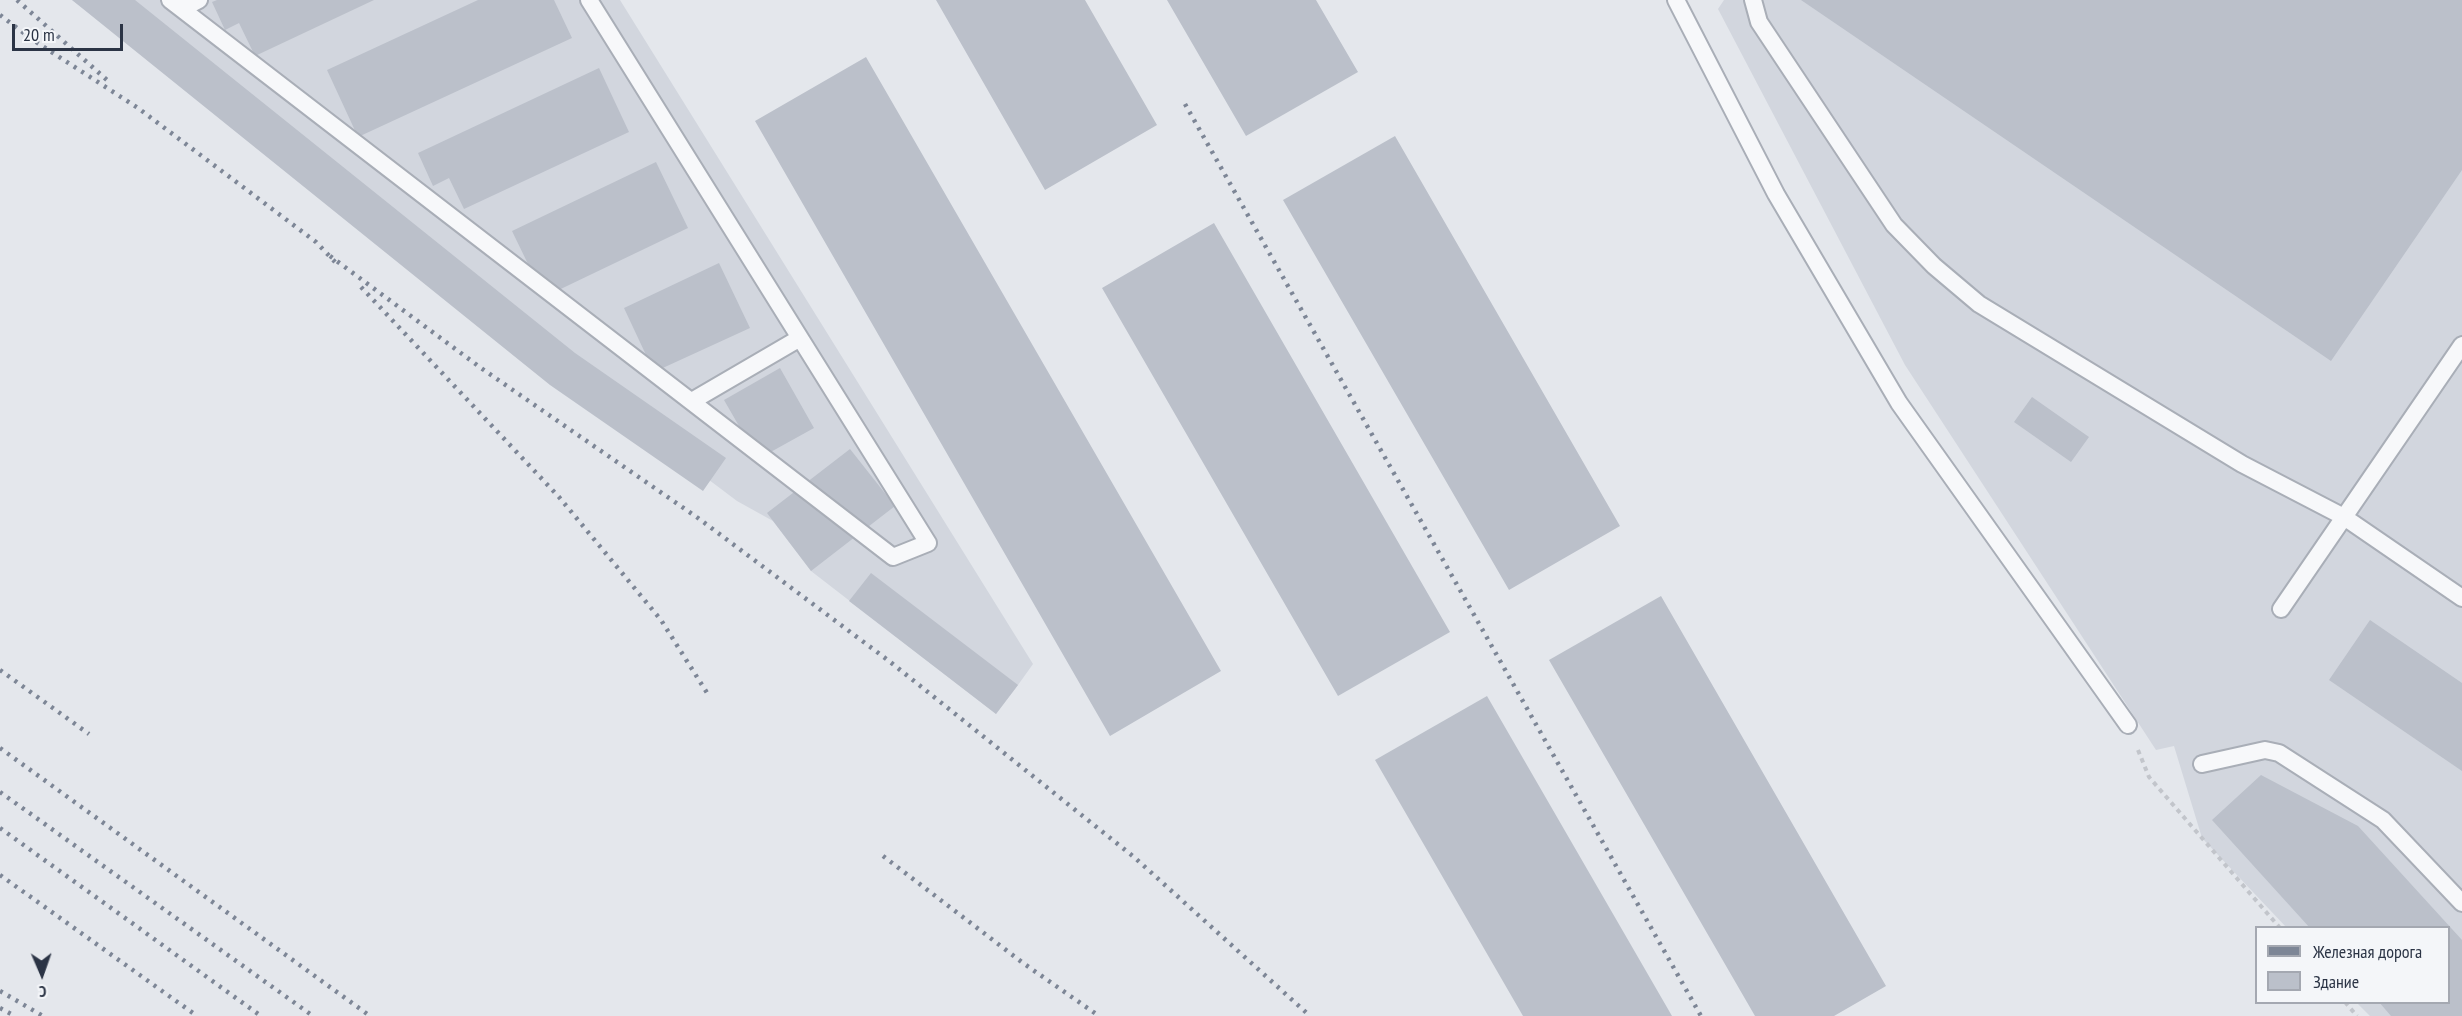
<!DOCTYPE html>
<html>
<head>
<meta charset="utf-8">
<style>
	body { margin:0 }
	#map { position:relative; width:2462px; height:1016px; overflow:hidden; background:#e4e7ec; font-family:"PT Sans Narrow",sans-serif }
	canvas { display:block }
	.legend { position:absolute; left:2255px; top:926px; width:195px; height:78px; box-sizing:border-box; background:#f4f6f9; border:2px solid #a4a8b1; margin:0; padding:8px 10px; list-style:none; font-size:18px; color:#2b3445 }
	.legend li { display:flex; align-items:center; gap:12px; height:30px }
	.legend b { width:30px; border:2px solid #a4a8b1 }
	.north { position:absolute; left:12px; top:944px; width:60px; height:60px; -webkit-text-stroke:4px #f4f6f9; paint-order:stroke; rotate:178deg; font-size:16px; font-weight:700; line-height:24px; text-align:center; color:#2b3445 }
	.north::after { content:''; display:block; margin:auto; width:21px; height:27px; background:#2b3445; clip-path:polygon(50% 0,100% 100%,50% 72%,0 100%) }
	.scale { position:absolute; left:12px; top:24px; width:111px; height:27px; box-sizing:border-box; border:3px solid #2b3445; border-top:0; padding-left:8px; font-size:18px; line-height:21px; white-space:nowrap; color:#2b3445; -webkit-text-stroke:4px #f4f6f9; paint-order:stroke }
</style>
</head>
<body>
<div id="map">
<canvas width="2462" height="1016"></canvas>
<ul class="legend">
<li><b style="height:8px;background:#7d8696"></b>Железная дорога</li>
<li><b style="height:16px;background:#bbc0ca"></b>Здание</li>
</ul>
<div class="north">С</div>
<div class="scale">20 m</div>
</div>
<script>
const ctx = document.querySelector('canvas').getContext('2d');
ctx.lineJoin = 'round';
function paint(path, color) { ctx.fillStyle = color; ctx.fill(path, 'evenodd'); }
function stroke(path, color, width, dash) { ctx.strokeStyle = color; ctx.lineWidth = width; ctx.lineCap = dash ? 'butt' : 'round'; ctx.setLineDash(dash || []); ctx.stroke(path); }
paint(new Path2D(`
	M72 0H620L1033 664 1018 685 996 714 811 571 773 521 737 501Z
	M1724 0H2462V1016H2370L2357 1003 2448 1002V928L2286 927 2202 838 2174 746 2156 750 1905 365 1718 9Z`), '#d2d6de');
paint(new Path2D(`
	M72 0H135L575 353 726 458 703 491 550 385Z
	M217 0H374L255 56 239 23 225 30 212 2Z
	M478 0H554L572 38 358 137 327 70Z
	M936 0H1085L1157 125 1045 190Z
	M1167 0H1316L1358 72 1246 136Z
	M1801 0H2462V170L2331 361Z
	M866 57 1221 671 1110 736 755 121Z
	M599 68 629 132 464 209 449 178 433 186 418 153Z
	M1395 136 1620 526 1509 590 1283 200Z
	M656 162 688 228 544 297 512 231Z
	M1214 223 1450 632 1338 696 1102 288Z
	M719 263 750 328 654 372 624 308Z
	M780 368 814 428 758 459 724 400Z
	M2032 397 2089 437 2071 462 2014 422Z
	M850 449 895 506 811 571 767 513Z
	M871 573 1018 685 996 714 849 601Z
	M1661 596 1886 986 1834 1016H1755L1549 660Z
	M2370 620 2462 683V771L2329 680Z
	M1487 696 1672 1016H1523L1375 760Z
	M2261 775 2358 826 2462 940V1016H2391L2379 1002H2448V928H2310L2212 820Z`), '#bbc0ca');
const lane = new Path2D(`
	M170 0 893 557 928 543 589 0
	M1676 0 1776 194 1899 403 2128 725
	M1753 0 1759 22 1894 225 1934 266 1979 304 2242 464 2344 517 2462 598
	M182 9 199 0
	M692 401 800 338
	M2281 609 2462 345
	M2202 764 2265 750 2279 753 2383 820 2462 903`);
stroke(lane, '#a9aeb7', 20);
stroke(new Path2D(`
	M2138 750 2149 777 2280 928
	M2345 1002 2357 1016`), '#c2c5cb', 4, [4.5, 4.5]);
stroke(lane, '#f7f8fa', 16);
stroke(new Path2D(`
	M17 0 107 80
	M0 15 33 40 138 108 316 242 335 262
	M1185 104 1701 1016
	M330 256 481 368 698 518 889 661 1134 857 1310 1016
	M361 287 559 497 661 620 709 696
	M0 670 89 734
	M0 748 370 1016
	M0 792 313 1016
	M0 828 261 1016
	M883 856 1023 963 1099 1016
	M0 875 197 1016
	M0 991 43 1016
	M0 1008 15 1016`), '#7d8696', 4.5, [3, 6]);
</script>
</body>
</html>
